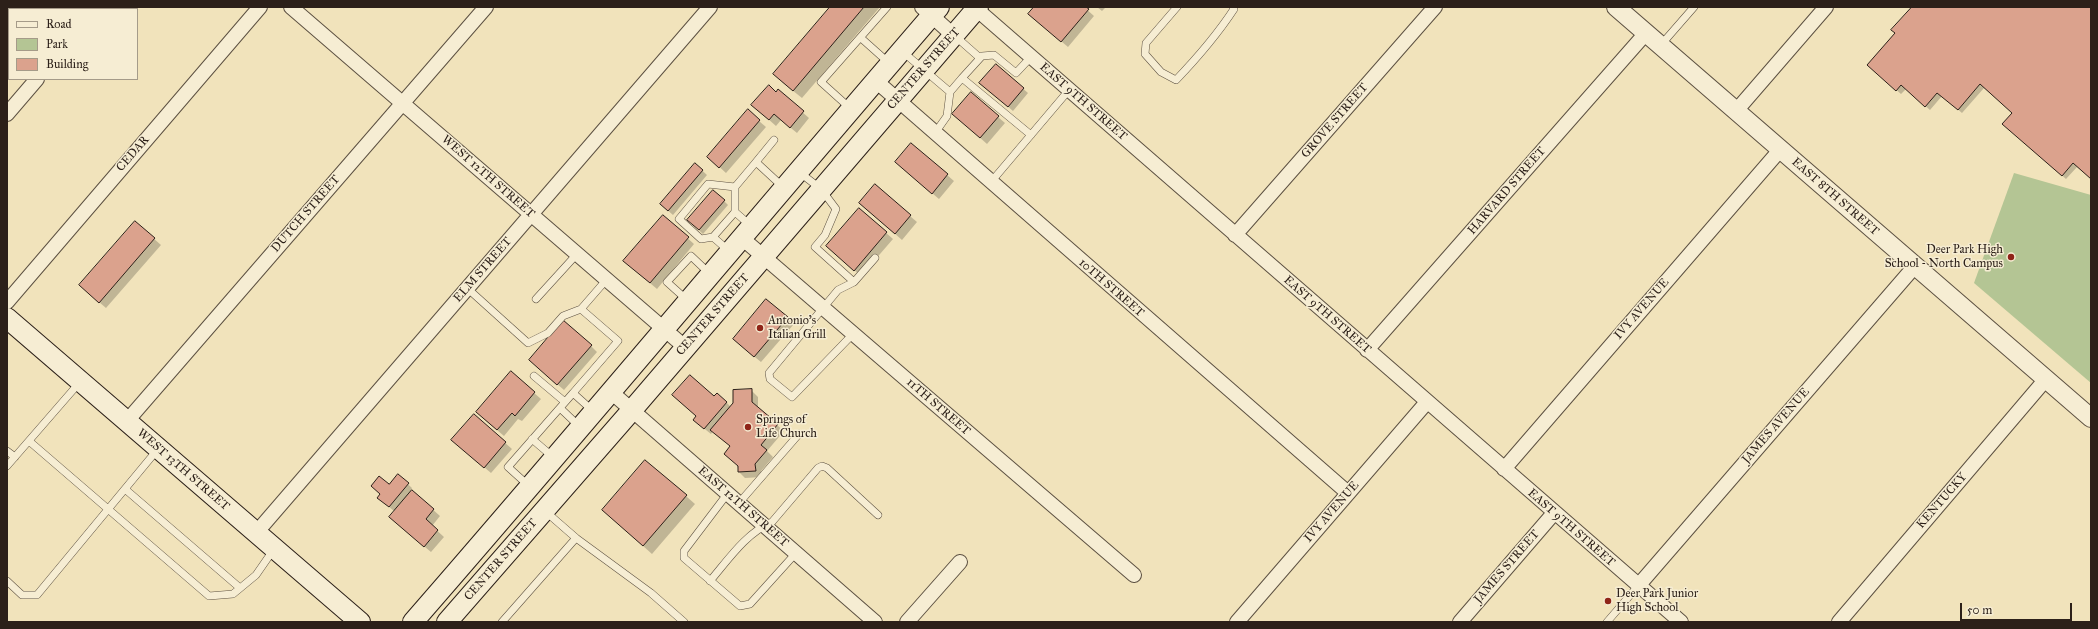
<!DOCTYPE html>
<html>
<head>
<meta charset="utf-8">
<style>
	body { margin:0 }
	#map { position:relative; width:2098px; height:629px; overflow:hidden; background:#f1e3bb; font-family:"IM FELL Great Primer",serif }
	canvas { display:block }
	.frame { position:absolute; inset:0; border:8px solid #2c2019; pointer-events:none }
	.legend { position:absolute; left:8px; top:8px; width:130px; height:72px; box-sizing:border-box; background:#f6edd3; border:1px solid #a59b89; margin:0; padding:5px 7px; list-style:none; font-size:12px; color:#2c2019 }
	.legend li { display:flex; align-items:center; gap:8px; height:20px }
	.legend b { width:20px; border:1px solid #a59b89 }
	.scale { position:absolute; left:1960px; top:603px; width:112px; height:18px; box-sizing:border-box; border:2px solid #2c2019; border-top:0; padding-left:5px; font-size:12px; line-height:14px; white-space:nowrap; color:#2c2019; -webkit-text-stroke:3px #f6edd3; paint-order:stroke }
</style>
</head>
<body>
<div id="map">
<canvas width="2098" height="629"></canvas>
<div class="frame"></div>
<ul class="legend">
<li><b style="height:5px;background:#f6edd3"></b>Road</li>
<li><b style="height:11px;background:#b4c594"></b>Park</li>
<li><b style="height:11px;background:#dba28d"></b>Building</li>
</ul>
<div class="scale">50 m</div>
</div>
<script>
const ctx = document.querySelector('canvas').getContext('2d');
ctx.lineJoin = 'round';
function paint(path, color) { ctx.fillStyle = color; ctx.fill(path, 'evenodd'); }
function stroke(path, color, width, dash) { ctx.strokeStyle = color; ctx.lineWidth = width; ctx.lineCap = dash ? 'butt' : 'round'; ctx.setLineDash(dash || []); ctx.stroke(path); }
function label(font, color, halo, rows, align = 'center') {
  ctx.font = font + ' "IM FELL Great Primer",serif'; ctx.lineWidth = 3; ctx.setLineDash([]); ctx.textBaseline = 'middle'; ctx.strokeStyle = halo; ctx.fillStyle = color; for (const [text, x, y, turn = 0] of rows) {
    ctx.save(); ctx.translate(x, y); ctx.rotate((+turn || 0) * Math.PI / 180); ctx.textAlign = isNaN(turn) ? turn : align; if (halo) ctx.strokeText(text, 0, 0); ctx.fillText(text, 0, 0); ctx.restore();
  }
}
paint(new Path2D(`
	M2014 173 2091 195V383L1974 283Z`), '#b4c594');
paint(new Path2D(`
	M831 7H880L802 98 782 82Z
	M1036 7H1084L1094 16 1068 47 1036 20Z
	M1097 7H1106L1102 11Z
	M1913 7H2091V179L2077 167 2066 179 2008 128 2013 113 1984 88 1962 113 1942 96 1930 110 1906 89 1901 94 1872 69Z
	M996 65 1028 93 1013 111 985 87Z
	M778 91 809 118 797 133 781 120 776 126 759 111Z
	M998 117 1005 123 987 144 960 120Z
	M759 121 766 127 726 173 715 163Z
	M911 144 954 181 939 199 902 168Z
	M695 164 707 175 673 215 665 208Z
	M875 186 917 222 902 240 860 203Z
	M724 201 728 205 703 234 688 220Z
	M859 209 893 239 861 276 833 252Z
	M663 216 694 244 657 289 631 267Z
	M135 222 161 245 106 308 86 291Z
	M767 300 794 324 761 362 740 345Z
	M591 346 597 352 564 390 536 366Z
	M511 373 541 399 522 421 518 419 504 436 483 418Z
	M751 390 758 397V409L784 431 767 451 773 457 761 471 762 477 745 478 739 472 731 447 713 431 711 434 701 426 714 397 726 402 731 407Z
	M474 415 512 449 491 473 459 446Z
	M646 461 695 504 652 554 603 510Z
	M398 475 412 488 411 490 440 516 432 526 444 537 431 552 396 523 394 511 383 502 389 486Z`), '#0003');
const building = new Path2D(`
	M830 7H864L793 91 773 74Z
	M1034 7H1086L1089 9 1061 42 1028 14Z
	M1912 7H2091V179L2073 163 2062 176 2002 124 2012 113 1980 84 1958 110 1937 93 1925 107 1901 85 1896 91 1867 65 1895 33 1891 30Z
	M996 64 1024 88 1008 107 979 83Z
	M769 85 776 92 778 89 804 111 790 128 774 114 769 120 751 105Z
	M971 92 999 116 980 138 952 114Z
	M748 109 760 120 719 168 707 157Z
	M911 143 948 174 932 194 895 162Z
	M695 163 703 170 668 211 660 204Z
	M875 184 911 215 895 234 859 203Z
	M713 190 725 200 699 230 687 220Z
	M859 208 887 232 854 271 826 246Z
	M663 215 689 237 650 283 623 261Z
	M135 221 155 238 99 303 79 285Z
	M766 299 788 317 754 357 733 339Z
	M563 320 592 345 557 385 529 360Z
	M511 371 535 392 515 416 512 413 497 430 476 412Z
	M690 375 714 396 717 393 727 402 704 429 693 420 696 416 672 395Z
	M752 389V402L778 424 761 445 767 450 755 464 756 471 738 472V466L724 454 730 446 710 430 733 403V390Z
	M474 414 506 442 484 468 451 440Z
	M645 460 687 495 643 546 602 510Z
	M398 474 409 483 389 507 377 498 380 494 371 486 379 476 389 484Z
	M412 490 434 509 426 519 438 530 424 547 389 517Z`);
paint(building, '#dba28d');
stroke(building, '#2c2019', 1);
const service = new Path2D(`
	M1177 7 1146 43 1145 54 1161 72 1176 80C1197 58 1217 35 1234 9L1233 7
	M955 36 980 58
	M861 38 889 63
	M1660 46 1694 7
	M903 52 950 92 947 116 935 133
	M962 78 982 56 994 55 1016 73 1031 57
	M950 92 962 78 1031 135
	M851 109 821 82 887 7
	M756 162 774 140
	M799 172 821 189 836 209 825 235 815 247 854 282
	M991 182 1069 90
	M735 212V187L756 162 783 187
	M713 237 701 239 679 219 708 184 735 187
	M729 251 713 237 735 212 751 226
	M467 288 528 343 548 333 563 316 581 309
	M536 299 577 254
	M687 300 667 282 691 256 710 274
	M853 334 792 397 770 379 769 373 838 290 854 282 875 258
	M534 376 565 402
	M560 408 580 427
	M593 411 573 393 618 341 581 309 607 279
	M532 439 553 457
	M29 441 209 596 233 594 256 575 274 549
	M7 451 15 457
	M7 466 80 382
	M529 486 508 467 573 393
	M125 489 240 588
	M728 493 684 551V558L740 606 750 604 796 553
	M739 503 799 434
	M576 538 651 593 684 622
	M7 581 22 595H37L158 449
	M710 581C728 560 746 533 772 522L818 468 822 466 827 468 878 515
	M502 622 576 538 545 511
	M1607 622 1638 586`);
const minor = new Path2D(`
	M291 7 686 348
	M922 7 953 35
	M974 7 1681 622
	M98 9 100 7
	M876 81 1348 493
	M1736 111 1826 7
	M7 114 37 79
	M1235 235 1435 7
	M743 239 1134 575
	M7 302 260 7
	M1367 350 1646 33
	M610 391 875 622
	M127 421 486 7
	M1504 469 1780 150
	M256 533 710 7
	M1638 586 1915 266
	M907 622 960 562
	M1237 622 1427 402
	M1460 622 1554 513
	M1839 622 2046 379`);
const tertiary = new Path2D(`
	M1616 7 2091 418`);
const secondary = new Path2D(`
	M7 318 360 622
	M413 622C590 419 763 211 939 7
	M447 622 632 410 978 7`);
stroke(service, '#5d5142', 8);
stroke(minor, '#5d5142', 16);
stroke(tertiary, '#5d5142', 20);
stroke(secondary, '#2c2019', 22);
stroke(service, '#f6edd3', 7);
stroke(minor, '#f6edd3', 14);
stroke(tertiary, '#f6edd3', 18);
stroke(secondary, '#f6edd3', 20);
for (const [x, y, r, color] of [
	[2011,257,4,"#8f2418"],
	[760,328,4,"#8f2418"],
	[748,427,4,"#8f2418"],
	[1608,601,4,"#8f2418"]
]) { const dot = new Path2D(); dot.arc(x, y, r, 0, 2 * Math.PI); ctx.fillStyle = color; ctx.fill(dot); stroke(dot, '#f6edd3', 1.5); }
label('12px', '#2c2019', '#f6edd3', [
	["CENTER STREET",924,69,-49],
	["EAST 9TH STREET",1083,102,41],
	["GROVE STREET",1335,121,-49],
	["CEDAR",133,154,-49],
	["WEST 12TH STREET",488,177,41],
	["HARVARD STREET",1507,191,-49],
	["EAST 8TH STREET",1835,197,41],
	["DUTCH STREET",306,214,-49],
	["ELM STREET",483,270,-49],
	["10TH STREET",1111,288,41],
	["IVY AVENUE",1642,309,-49],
	["CENTER STREET",713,315,-49],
	["EAST 9TH STREET",1327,315,41],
	["11TH STREET",938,407,41],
	["JAMES AVENUE",1776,426,-49],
	["WEST 13TH STREET",183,470,41],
	["KENTUCKY",1942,501,-49],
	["EAST 12TH STREET",743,507,41],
	["IVY AVENUE",1332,512,-49],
	["EAST 9TH STREET",1571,528,41],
	["CENTER STREET",501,560,-49],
	["JAMES STREET",1507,567,-49]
]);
label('12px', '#2c2019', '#f6edd3', [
	["Deer Park High",2003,250,"right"],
	["School - North Campus",2003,264,"right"],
	["Antonio's",768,321],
	["Italian Grill",768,335],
	["Springs of",756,420],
	["Life Church",756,434],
	["Deer Park Junior",1616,594],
	["High School",1616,608]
], 'left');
</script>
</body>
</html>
